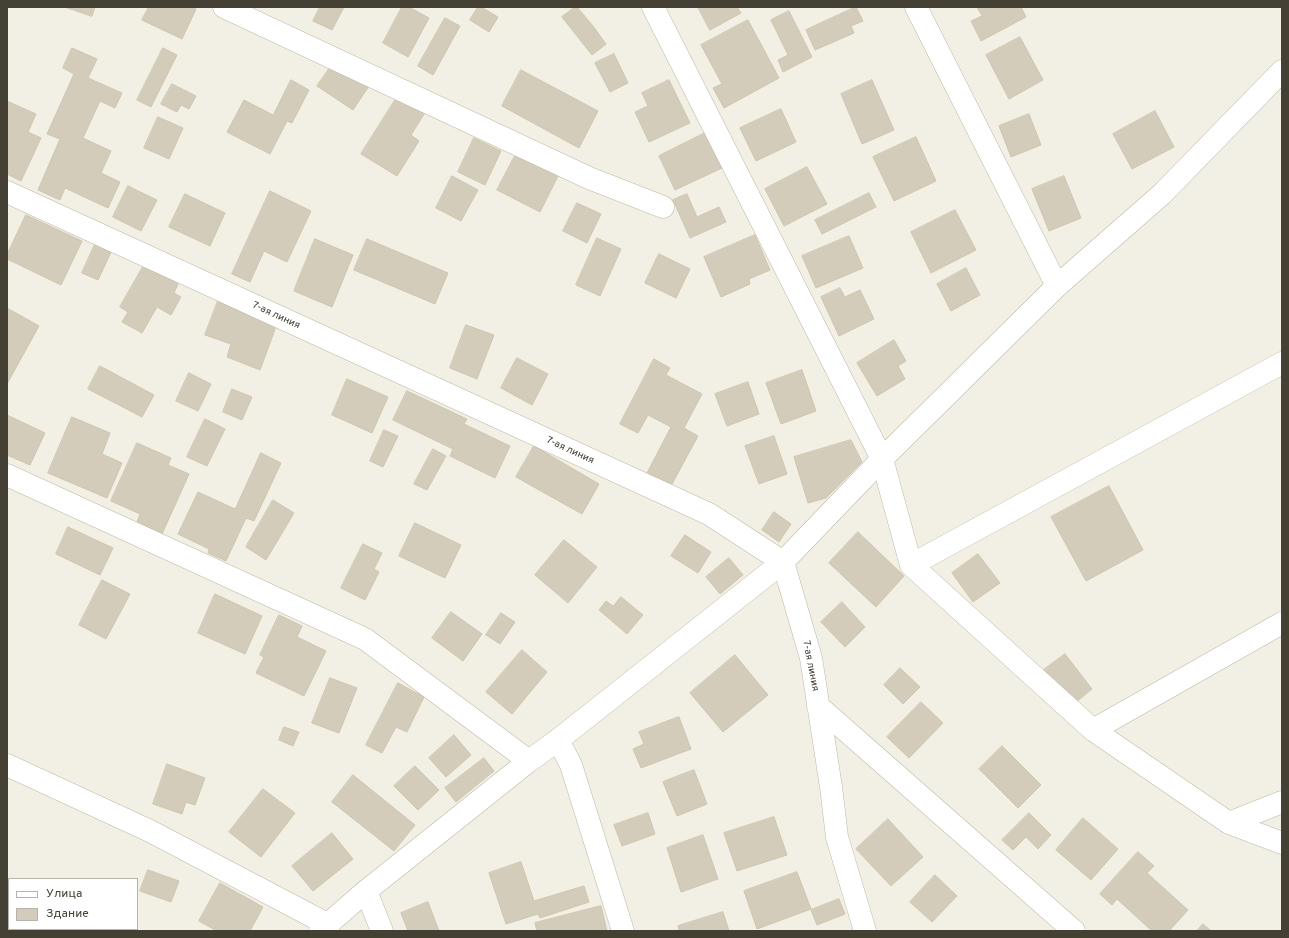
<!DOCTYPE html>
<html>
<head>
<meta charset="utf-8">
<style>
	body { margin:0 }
	#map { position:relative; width:1289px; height:938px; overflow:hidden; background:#f2efe4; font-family:Overpass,sans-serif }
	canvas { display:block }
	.frame { position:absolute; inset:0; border:8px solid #444034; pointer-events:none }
	.legend { position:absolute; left:8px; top:878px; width:130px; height:52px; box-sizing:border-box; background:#fff; border:1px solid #b4b3ae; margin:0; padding:5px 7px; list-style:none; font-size:12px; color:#444034 }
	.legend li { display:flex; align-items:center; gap:8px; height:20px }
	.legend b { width:20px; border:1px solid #b4b3ae }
</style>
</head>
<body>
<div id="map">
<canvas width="1289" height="938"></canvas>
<div class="frame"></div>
<ul class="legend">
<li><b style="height:5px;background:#fff"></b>Улица</li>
<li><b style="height:11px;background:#d4ccba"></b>Здание</li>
</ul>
</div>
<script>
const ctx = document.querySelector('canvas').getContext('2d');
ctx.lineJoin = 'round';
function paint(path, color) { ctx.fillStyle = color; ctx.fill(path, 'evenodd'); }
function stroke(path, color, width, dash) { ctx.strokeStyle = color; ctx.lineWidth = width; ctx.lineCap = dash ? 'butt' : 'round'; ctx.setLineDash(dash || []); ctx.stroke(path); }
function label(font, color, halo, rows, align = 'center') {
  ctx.font = font + ' Overpass,sans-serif'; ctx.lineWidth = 4; ctx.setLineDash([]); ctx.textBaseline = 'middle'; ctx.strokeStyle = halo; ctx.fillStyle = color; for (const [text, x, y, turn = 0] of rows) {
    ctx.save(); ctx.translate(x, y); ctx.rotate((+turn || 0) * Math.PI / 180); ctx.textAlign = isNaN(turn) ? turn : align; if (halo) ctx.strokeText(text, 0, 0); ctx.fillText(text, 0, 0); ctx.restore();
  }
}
const building = new Path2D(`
	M65 7H95L92 16Z
	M149 7H192L196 9 182 39 142 20Z
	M320 7H344L332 30 313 21Z
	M402 7H409L429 18 408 57 383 43Z
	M478 7H481L498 17 489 32 470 20Z
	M575 7H577L593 26 606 44 592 55 562 17Z
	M698 7H737L741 13 710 30Z
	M856 7 863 21 851 26 854 33 815 50 806 30Z
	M977 7H1021L1026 17 981 41 971 21 982 16Z
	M789 11 812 57 783 72 778 60 788 55 771 20Z
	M445 18 460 26 433 75 418 66Z
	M748 20 779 78 724 108 713 88 722 84 701 45Z
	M1020 37 1043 80 1009 99 986 55Z
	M72 48 97 59 88 78 122 93 115 108 100 101 83 138 111 151 101 173 120 182 108 208 65 188 60 200 38 190 60 139 47 134 74 74 63 68Z
	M163 48 177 55 151 107 137 100Z
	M614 54 628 83 610 92 595 63Z
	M334 62 369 86 353 110 317 86Z
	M521 70 598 111 579 148 502 106Z
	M291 80 309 90 292 123 287 121 270 154 227 132 244 100 273 115Z
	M669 80 690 123 649 142 635 112 648 106 642 93Z
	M872 80 894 130 862 144 841 94Z
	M172 84 196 96 189 109 181 105 177 112 161 104Z
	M399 94 426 111 411 135 419 141 397 176 361 154Z
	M7 101 36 114 28 132 41 138 21 181 7 174Z
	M781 109 796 142 756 161 740 128Z
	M1155 111 1174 147 1132 169 1113 134Z
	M1029 114 1041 145 1011 157 999 126Z
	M158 117 183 128 169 159 144 148Z
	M705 133 722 168 675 190 659 156Z
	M916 137 936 181 894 201 873 157Z
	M474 138 501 151 485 185 458 172Z
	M517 152 559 174 540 212 497 190Z
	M807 167 827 204 784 226 765 189Z
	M452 176 478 190 461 221 436 208Z
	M1064 176 1081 218 1049 231 1032 189Z
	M128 186 157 200 141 231 113 217Z
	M270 191 311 211 287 262 264 251 250 282 232 274Z
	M869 193 876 207 822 234 815 220Z
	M185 194 225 213 210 246 169 227Z
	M687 194 697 217 719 207 726 222 690 238 673 200Z
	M577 203 601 214 587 243 563 231Z
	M955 210 976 250 931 273 911 232Z
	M26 215 82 241 61 285 7 259V255Z
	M755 235 770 270 749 279 750 284 721 297 704 257Z
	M849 236 863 268 816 288 802 256Z
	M597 238 621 249 600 296 576 285Z
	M315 239 353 255 332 307 294 291Z
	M367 239 448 273 435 304 354 270Z
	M96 242 112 250 98 280 82 273Z
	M659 254 690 269 676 298 645 283Z
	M144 265 178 284 174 293 181 297 171 315 157 307 142 333 122 322 128 312 120 307Z
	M966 268 980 295 951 311 937 284Z
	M840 288 845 297 860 290 874 319 839 336 821 297Z
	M218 301 277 324 260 370 227 357 231 344 205 335Z
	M7 308 39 326 7 384Z
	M466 325 494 335 477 379 450 368Z
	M894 340 906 361 898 366 905 379 877 396 857 363Z
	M517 358 548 374 532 405 501 388Z
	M654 359 670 368 666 375 702 394 684 428 698 436 671 486 647 473 671 427 648 415 638 433 620 424Z
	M100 366 154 395 142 417 88 389Z
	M802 370 816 411 781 424 766 383Z
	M189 373 211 384 198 411 176 401Z
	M347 379 388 397 372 433 332 415Z
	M748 382 759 414 727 426 715 394Z
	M232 389 252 397 242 420 223 412Z
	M407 391 467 419 464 424 510 446 495 478 450 456 453 449 393 420Z
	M7 415 45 433 30 465 7 455Z
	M72 417 110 433 102 454 122 463 107 498 48 473Z
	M205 419 225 429 207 466 187 457Z
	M384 430 398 436 383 467 370 461Z
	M774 436 787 474 759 484 745 446Z
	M851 440 862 462 826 498 808 503 794 457Z
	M137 443 171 458 168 465 189 474 162 534 137 522 140 514 111 501Z
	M534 446 599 484 582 514 516 477Z
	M433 449 446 456 427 490 414 484Z
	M261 453 281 463 254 521 246 518 226 561 208 553 209 549 178 534 198 492 235 509Z
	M1109 486 1143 550 1086 581 1051 517Z
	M273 500 294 513 266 560 246 547Z
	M774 512 791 524 779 542 762 530Z
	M415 523 461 545 445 578 399 556Z
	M68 527 113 548 100 575 56 554Z
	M858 532 904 576 876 607 829 563Z
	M685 535 711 552 698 573 671 556Z
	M564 540 597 567 568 603 535 575Z
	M363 544 382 553 374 569 379 572 365 600 341 588Z
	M978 554 1000 583 973 602 952 573Z
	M729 558 743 575 720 594 706 577Z
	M102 580 130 594 106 639 79 625Z
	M215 594 262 616 245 654 198 633Z
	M621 597 643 615 627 634 599 610 606 601 613 606Z
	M842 602 865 627 845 647 821 622Z
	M451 612 482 634 463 661 432 638Z
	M501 613 515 622 500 644 486 635Z
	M279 615 302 626 297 637 326 651 304 696 256 673 264 657 260 655Z
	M522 650 547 672 512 714 486 692Z
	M1065 654 1092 689 1069 708 1041 672Z
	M735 655 768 695 723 732 690 693Z
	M900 668 920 687 903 704 884 685Z
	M330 678 357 688 339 733 312 723Z
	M398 683 424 697 407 732 396 727 382 753 366 745Z
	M921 702 943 723 909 758 887 737Z
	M679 717 691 749 641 768 633 749 644 744 639 732Z
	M284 727 299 732 293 746 279 740Z
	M454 735 471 755 446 777 429 758Z
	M1002 746 1041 785 1018 808 979 769Z
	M484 758 494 771 456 802 445 788Z
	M167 764 205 778 195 805 186 802 182 814 153 804Z
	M415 766 439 790 418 810 394 786Z
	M694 770 707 804 677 816 663 782Z
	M353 775 415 825 394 851 332 802Z
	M263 789 295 813 261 857 229 832Z
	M648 813 655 834 622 846 614 825Z
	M1029 813 1051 835 1038 849 1026 837 1013 850 1002 840Z
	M774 817 787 855 737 871 724 833Z
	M1083 818 1118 849 1091 880 1056 850Z
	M888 819 923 857 891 886 856 849Z
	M332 833 353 859 313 891 292 866Z
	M703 835 718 879 681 892 667 848Z
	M1138 852 1154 866 1147 873 1188 910 1169 931H1152L1117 899 1112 905 1100 894Z
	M521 862 534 901 584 886 589 902 540 918 538 914 506 924 489 873Z
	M148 870 179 881 171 902 140 891Z
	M797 872 811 909 757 929 744 891Z
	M935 875 957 896 932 922 910 902Z
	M220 883 263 907 250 931H217L199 921Z
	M839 899 845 914 817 925 811 910Z
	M428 902 439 931H408L401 913Z
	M601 906 607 931H537L535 923Z
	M723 912 729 931H679L678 926Z
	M1203 924 1211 931H1197Z`);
paint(building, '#d4ccba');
stroke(building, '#cec5ad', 1);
const minor = new Path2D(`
	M224 7 589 178 663 207
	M653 7 882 459 911 565 1093 730 1229 823 1282 843
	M916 7 1057 286
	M7 192 709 514 783 562 811 658 831 787 837 837 865 931
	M7 475 365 639 529 761
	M911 565 1282 363
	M818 706 1074 931
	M1093 730 1282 623
	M558 740 571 765 623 931
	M7 765 150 831 329 925
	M1229 823 1282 802
	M366 891 382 931`);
const tertiary = new Path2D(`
	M320 931 366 891 529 761 558 740 783 562 882 459 1057 286 1162 194 1282 71`);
stroke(minor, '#bdb8a7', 23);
stroke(tertiary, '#bdb8a7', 23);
stroke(minor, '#fff', 22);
stroke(tertiary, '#fff', 22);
label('10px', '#444034', '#fff', [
	["7-ая линия",276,316,25],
	["7-ая линия",570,451,25],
	["7-ая линия",810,666,79]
]);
</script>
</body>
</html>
